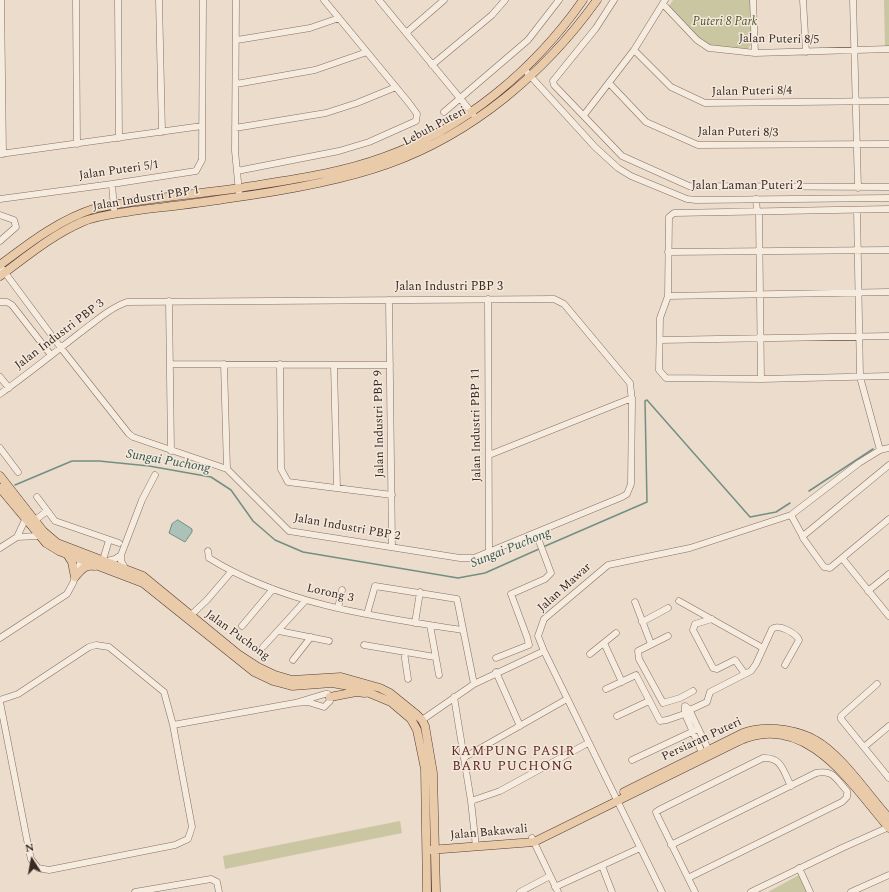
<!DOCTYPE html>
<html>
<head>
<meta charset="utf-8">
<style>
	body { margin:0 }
	#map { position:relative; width:889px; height:892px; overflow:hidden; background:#ebdccc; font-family:Spectral,serif }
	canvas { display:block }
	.north { position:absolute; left:12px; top:840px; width:40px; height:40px; -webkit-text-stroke:3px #f3e8db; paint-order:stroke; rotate:349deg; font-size:11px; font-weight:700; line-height:16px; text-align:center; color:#392a23 }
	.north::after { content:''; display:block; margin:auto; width:14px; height:18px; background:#392a23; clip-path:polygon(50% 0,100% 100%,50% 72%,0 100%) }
</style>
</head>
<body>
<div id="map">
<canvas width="889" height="892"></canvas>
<div class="north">N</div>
</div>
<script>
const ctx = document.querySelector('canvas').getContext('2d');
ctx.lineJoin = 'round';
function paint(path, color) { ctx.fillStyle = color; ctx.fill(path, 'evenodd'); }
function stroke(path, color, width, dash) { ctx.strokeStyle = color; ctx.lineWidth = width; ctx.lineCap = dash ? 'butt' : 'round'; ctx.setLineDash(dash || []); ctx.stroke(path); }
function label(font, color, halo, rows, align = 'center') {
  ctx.font = font + ' Spectral,serif'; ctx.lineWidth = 3; ctx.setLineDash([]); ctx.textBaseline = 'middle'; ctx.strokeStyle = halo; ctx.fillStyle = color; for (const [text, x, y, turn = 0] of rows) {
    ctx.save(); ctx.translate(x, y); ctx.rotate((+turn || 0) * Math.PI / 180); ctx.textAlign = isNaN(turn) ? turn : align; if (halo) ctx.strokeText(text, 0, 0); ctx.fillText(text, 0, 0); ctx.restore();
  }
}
paint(new Path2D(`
	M673 0H751L752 43 747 50 710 46 698 38 669 6Z
	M884 0H889V47H885Z
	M400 821 402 833 225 869 223 856Z
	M799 875 807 892H768Z`), '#c9c6a1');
const water = new Path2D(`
	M178 520 192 529V532L185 542 169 533 172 524Z`);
paint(water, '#acc1b7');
stroke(water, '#738f83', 1);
stroke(new Path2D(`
	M15 485 72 461H99L149 466 211 477 231 490 253 521 275 540 303 552 458 578 485 573 539 549
	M809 491 873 449
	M543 547 647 502 645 401 647 400 750 517 776 512 790 503`), '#738f83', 1.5);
const minor = new Path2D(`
	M1 0 3 154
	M76 0 77 144
	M118 0 119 138
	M159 0 162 132
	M236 0 235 151 239 192
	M379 0 473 114
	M614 0 596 28 553 81 554 85 622 156 689 186 888 187
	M753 0 755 53
	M803 0 806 52
	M853 0 858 188
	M663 4 697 40 709 48 755 53 889 49
	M406 33 444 0
	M237 40 310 28 339 18
	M634 50 671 87 705 103 889 101
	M432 65 492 15 505 0
	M524 69 595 147 618 168 631 176 687 199 696 200 889 198
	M609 83 646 122 698 145 889 144
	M236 84 315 70 367 52
	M444 112 528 40 559 0
	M584 115 634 50 665 0
	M235 128 326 113 357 103 396 87
	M0 154 202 126
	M237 171 339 151 369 142 416 121 417 114 409 103 324 0
	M112 184 114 209
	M0 199 112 184 196 171 202 160 203 0
	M756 199 757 211 759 213 761 379
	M889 209 674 213 669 217 668 296 660 318 659 370 666 378 761 379 889 376
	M857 210 860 377 880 450
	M0 215 14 220 16 227 0 241
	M668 252 889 250
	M0 266 61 348 129 434 133 437 227 469 289 531 460 558H474L622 497 627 494 631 484 632 401 630 383 564 304 554 299 127 302C110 308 96 321 81 332 54 353 28 374 0 394
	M668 296 889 292
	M488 299 489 551
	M389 300 392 547
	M169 301 171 451
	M0 302H7L12 305 51 355
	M660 340 889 336
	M170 364 390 365
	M224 364 227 469
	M280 364 281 469 288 482 392 495
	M334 365 337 488
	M0 377 9 388
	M0 448 18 472
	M489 455 632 398
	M889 465 803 536V538L824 567 830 568 889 519
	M37 497 55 521 119 543
	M791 515 803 537
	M34 521 47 511
	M17 537 39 536
	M0 548 17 537 25 520
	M208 551 209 558C284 605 376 617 462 630
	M842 558 889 616
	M103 560 109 540
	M107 561 115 559 121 555
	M125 568 121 561V555L142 500 155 475
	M868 591 889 574
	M679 601 763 648
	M635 602 651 644
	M338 608 342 590
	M367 614 375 586 457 599 474 684
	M190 616 207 600 231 572
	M712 619 695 624 693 630 713 668 717 669 735 660 745 674
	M642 622 668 608
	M415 623 420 592
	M430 625 439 675
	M242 626 273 589
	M279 631 329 641
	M668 636 638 651 639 659 663 703 680 698 693 691
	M0 638 67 594 73 583 82 557
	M604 643 622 682
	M364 645 435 657
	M263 647 305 601
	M404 652 408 679
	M590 654 616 633
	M496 658 529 645 527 637 511 594 545 579 551 573 536 533
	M293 660 311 637
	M496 672 520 726
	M877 684 841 716V719L889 778
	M606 689 636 675 660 721 667 720 690 712
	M454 697 471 801 476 847
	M0 700 18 694 89 647 96 645 109 647 164 692 173 725 192 827 188 839 175 845 49 870 38 868 31 859 29 850 0 702
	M692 709 707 702 710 692 751 671 756 664 772 629C779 624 793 632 798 638L799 640 785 665
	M617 716 649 701
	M422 720 474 684 544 651
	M173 725 295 703 308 702 324 707 330 701 328 694H325L295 703
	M864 747 889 726
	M465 757 567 699
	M704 757 685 714V706L689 709 710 753
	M632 760 696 730
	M471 801 500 791 588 743
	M532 838 558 892
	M671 845 816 773C833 769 836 779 847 791V797L842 802 688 878
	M602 866 612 892
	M799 868 810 892
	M555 887 640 848
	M135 892 211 879 217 882 219 892
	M520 892 550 876
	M662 892 544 651 538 636 544 619 608 565 690 548 791 515 859 463 880 450 889 448
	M695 892 658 817 656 812 659 810 763 758C782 757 783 771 791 786
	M751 892 842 848 889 827
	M851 892 889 875`);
const major = new Path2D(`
	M0 265C29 243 60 219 96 208 143 198 192 195 239 188 288 180 338 174 384 157 464 129 535 69 583 0
	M0 276C26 257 52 235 82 222 98 215 116 214 132 211 163 207 194 204 224 199 276 192 338 182 388 164 472 134 545 73 597 0
	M0 476 43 531 57 543 143 576 238 654 258 667 275 675 292 680 341 677 380 688 390 693 416 714 422 720 425 726 433 773 436 892
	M0 488 46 543 59 551 143 583 254 672 273 681 292 686 332 683 355 687 391 702 411 719 417 730 425 769 427 892
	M67 554 72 562 75 577
	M75 577C81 570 85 564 95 566
	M330 697 356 692 365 693
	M624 792 743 733C757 728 771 728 785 730 796 732 805 734 815 740 841 754 868 795 889 818
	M429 850 534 842 739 741C806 710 852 785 889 828`);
stroke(minor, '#876f61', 7);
stroke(major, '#563e35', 9);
stroke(minor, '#f6ebdf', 6);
stroke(major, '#e9caa9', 8);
label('italic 12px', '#51542c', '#f3e8db', [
	["Puteri 8 Park",725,23]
]);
label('12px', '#392a23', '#f3e8db', [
	["Jalan Puteri 8/5",779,40,1],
	["Jalan Puteri 8/4",752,92,-1],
	["Lebuh Puteri",435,127,-28],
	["Jalan Puteri 8/3",738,133,1],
	["Jalan Puteri 5/1",119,171,-8],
	["Jalan Laman Puteri 2",747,187],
	["Jalan Industri PBP 1",146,199,-9],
	["Jalan Industri PBP 3",449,288],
	["Jalan Industri PBP 3",60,335,-37],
	["Jalan Industri PBP 9",380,424,-91],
	["Jalan Industri PBP 11",477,425,-91],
	["Jalan Industri PBP 2",347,528,10],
	["Jalan Mawar",565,588,-42],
	["Lorong 3",330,594,13],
	["Jalan Puchong",237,636,36],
	["Persiaran Puteri",702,740,-25],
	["Jalan Bakawali",489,833,-5]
]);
label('italic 13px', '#34574f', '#f3e8db', [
	["Sungai Puchong",168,462,10],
	["Sungai Puchong",511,549,-22]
]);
ctx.letterSpacing = '1px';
label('13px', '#622927', '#f3e8db', [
	["KAMPUNG PASIR",513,752],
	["BARU PUCHONG",513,767]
]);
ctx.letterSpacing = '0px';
</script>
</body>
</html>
